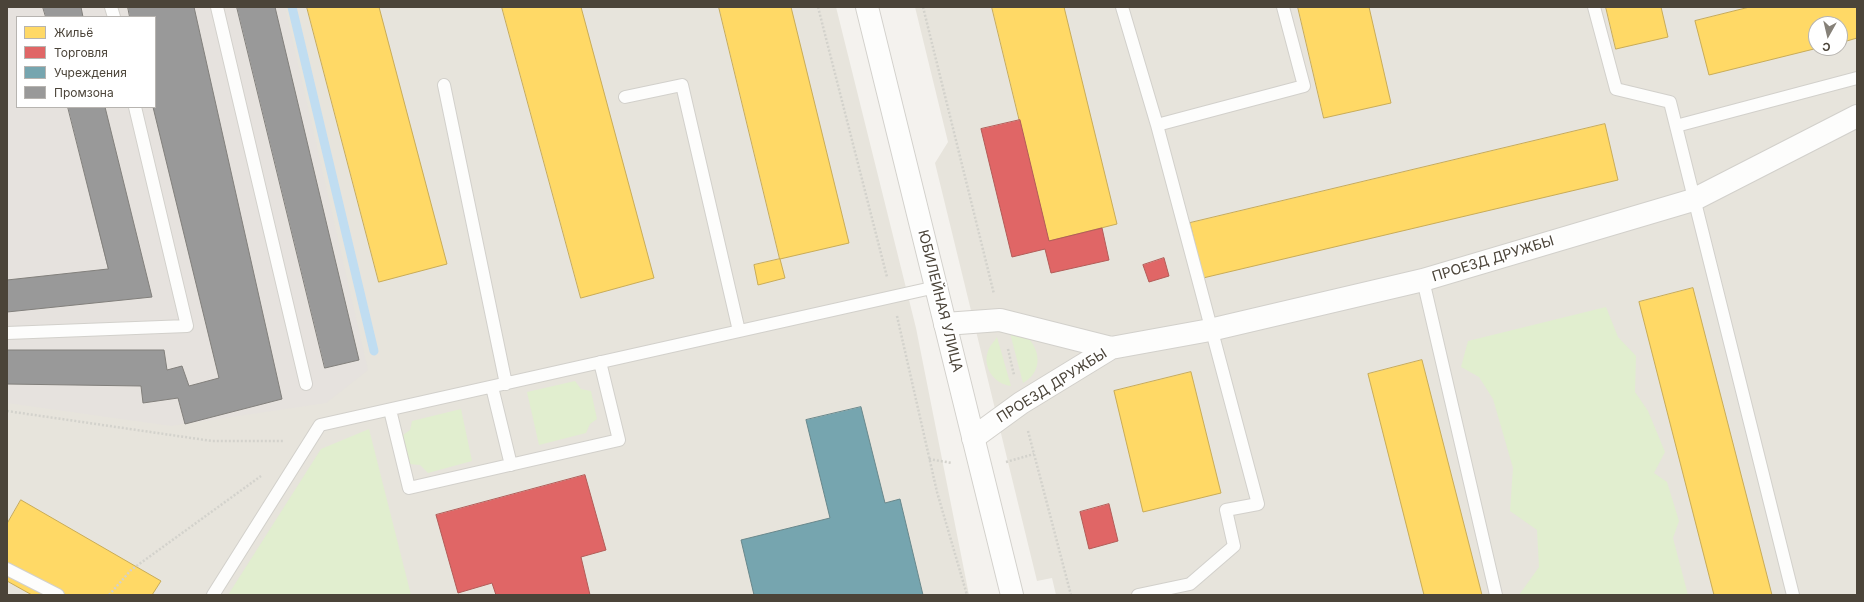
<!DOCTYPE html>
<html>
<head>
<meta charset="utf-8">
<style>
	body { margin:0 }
	#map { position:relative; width:1864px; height:602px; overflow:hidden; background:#f4f2ee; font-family:Inter,sans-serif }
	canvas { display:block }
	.frame { position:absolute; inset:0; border:8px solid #4b4439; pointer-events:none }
	.legend { position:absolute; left:16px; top:16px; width:140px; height:92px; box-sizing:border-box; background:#fff; border:1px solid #b7b4b0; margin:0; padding:5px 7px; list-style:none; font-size:12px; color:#4b4439 }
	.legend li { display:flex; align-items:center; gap:8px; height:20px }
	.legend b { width:20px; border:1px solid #b7b4b0 }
	.north { position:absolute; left:1808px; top:16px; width:40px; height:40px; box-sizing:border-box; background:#fff; border:1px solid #b7b4b0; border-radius:50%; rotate:188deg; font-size:11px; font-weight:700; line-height:16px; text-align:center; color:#4b4439 }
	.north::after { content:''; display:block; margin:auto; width:14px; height:18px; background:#868178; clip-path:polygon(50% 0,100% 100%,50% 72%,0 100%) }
</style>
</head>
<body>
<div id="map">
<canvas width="1864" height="602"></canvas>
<div class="frame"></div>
<ul class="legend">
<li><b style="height:11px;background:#ffd966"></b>Жильё</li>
<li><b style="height:11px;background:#e06666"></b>Торговля</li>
<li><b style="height:11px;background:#76a5af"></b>Учреждения</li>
<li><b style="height:11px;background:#999"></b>Промзона</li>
</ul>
<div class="north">С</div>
</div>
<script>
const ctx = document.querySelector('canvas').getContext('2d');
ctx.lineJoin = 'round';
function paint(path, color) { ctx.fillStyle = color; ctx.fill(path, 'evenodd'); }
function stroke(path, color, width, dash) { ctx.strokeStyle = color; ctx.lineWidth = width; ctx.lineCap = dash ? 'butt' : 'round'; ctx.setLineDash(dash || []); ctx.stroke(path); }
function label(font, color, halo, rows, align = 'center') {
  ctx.font = font + ' Inter,sans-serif'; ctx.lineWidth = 4; ctx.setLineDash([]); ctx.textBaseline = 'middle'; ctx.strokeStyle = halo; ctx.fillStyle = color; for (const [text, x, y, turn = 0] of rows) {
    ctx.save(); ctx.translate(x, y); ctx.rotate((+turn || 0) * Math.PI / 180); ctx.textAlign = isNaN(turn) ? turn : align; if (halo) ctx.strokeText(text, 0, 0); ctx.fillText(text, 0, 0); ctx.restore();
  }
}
paint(new Path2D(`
	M7 7H836L916 328 969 595H7ZM17 17H155V107H17Z
	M915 7H1857V595H1056L1052 578 1037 581 935 163 948 142ZM1816 24H1840V48H1816Z`), '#e7e4dc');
paint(new Path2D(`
	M7 7H285L368 370 326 403 171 426 7 403ZM17 17H155V107H17Z`), '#e6e2de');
paint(new Path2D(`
	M1606 307 1618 337 1636 356 1635 392 1648 411 1665 452 1654 473 1667 482 1679 521 1673 538 1688 595H1519L1539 567 1537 530 1510 511 1513 468 1493 399 1479 377 1461 367 1468 341Z
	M1010 333 1028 338C1042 353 1041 373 1023 383Z
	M997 337 1011 386C994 384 982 367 988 351 990 345 994 342 997 337Z
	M575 381 581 389 591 391 597 419 590 424 586 433 539 445 527 392Z
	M461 409 472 461 428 473 420 465 409 464 403 435 410 430 412 421Z
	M369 429 411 595H228L321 449Z`), '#e1eecf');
const homes = new Path2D(`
	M307 7H379L447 264 379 282Z
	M502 7H581L654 278 581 298Z
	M719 7H791L849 243 780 259Z
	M992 7H1064L1117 224 1049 241Z
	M1298 7H1369L1391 103 1324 118Z
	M1606 7H1661L1668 37 1616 49Z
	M1750 7H1857V38L1840 43V24H1816V48H1818L1709 75 1695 21Z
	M1605 124 1618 180 1203 278 1190 223Z
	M780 259 785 278 758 285 754 265Z
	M1693 288 1772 595H1714L1639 302Z
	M1422 360 1482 595H1424L1368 374Z
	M1191 372 1221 493 1143 512 1114 391Z
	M21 500 161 581 152 595H32L7 581V524Z`);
paint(homes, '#ffd966');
stroke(homes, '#c9ac58', 1);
const shops = new Path2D(`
	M1020 120 1049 241 1102 228 1109 260 1051 273 1045 249 1012 257 981 129Z
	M1164 258 1169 276 1149 282 1143 265Z
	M585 475 606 550 581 557 590 595H496L492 583 458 593 436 515Z
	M1109 504 1118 541 1089 549 1080 512Z`);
paint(shops, '#e06666');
stroke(shops, '#b35c58', 1);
const public = new Path2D(`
	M861 407 885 503 900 499 923 595H754L741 540 830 518 806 420Z`);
paint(public, '#76a5af');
stroke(public, '#69888c', 1);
const industry = new Path2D(`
	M43 7H81L83 17H46Z
	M128 7H194L282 399 185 424 178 398 143 403 141 386 7 384V350H164L167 370 182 366 189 386 219 378 153 107H155V17H130Z
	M237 7H275L359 360 325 368Z
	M68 107H105L152 297 7 312V280L108 269Z`);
paint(industry, '#999');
stroke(industry, '#82807c', 1);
stroke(new Path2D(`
	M292 7 374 351`), '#c0ddf1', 9);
const service = new Path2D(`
	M111 7 114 17
	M217 7 306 384
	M1122 7 1157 125 1258 504 1226 510 1234 546 1190 584 1138 595
	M1594 7 1616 89 1670 102 1793 595
	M444 85 506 384
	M625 97 682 85 739 331
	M1157 125 1304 86 1283 7
	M1676 126 1857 78
	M1423 280 1496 595
	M7 333 187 326 135 107
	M492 387 511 465
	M390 410 409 488 619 440 600 362
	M7 569 58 595
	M213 595 320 425 936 287`);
const minor = new Path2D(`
	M945 324 1000 320 1111 348
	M973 438 1021 403 1111 348 1210 330 1423 280 1693 200 1857 116`);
const tertiary = new Path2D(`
	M867 7 1012 595`);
stroke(service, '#d2d0cb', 14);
stroke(minor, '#d2d0cb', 24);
stroke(tertiary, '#d2d0cb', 24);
stroke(new Path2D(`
	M818 7 887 277
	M923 7 994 294
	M897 316 937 492 967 595
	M1008 349 1014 375
	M7 411 212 441H284
	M1028 431 1071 595
	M929 459 952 463
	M1006 462 1034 454
	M109 595 131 570 261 476`), '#d3d2cc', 2.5, [2, 2]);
stroke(service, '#fdfdfc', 12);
stroke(minor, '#fdfdfc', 22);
stroke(tertiary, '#fdfdfc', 22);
label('14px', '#4b4439', '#fff', [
	["ПРОЕЗД ДРУЖБЫ",1493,259,-17],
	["ЮБИЛЕЙНАЯ УЛИЦА",940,301,76],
	["ПРОЕЗД ДРУЖБЫ",1052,386,-32]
]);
</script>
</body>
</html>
